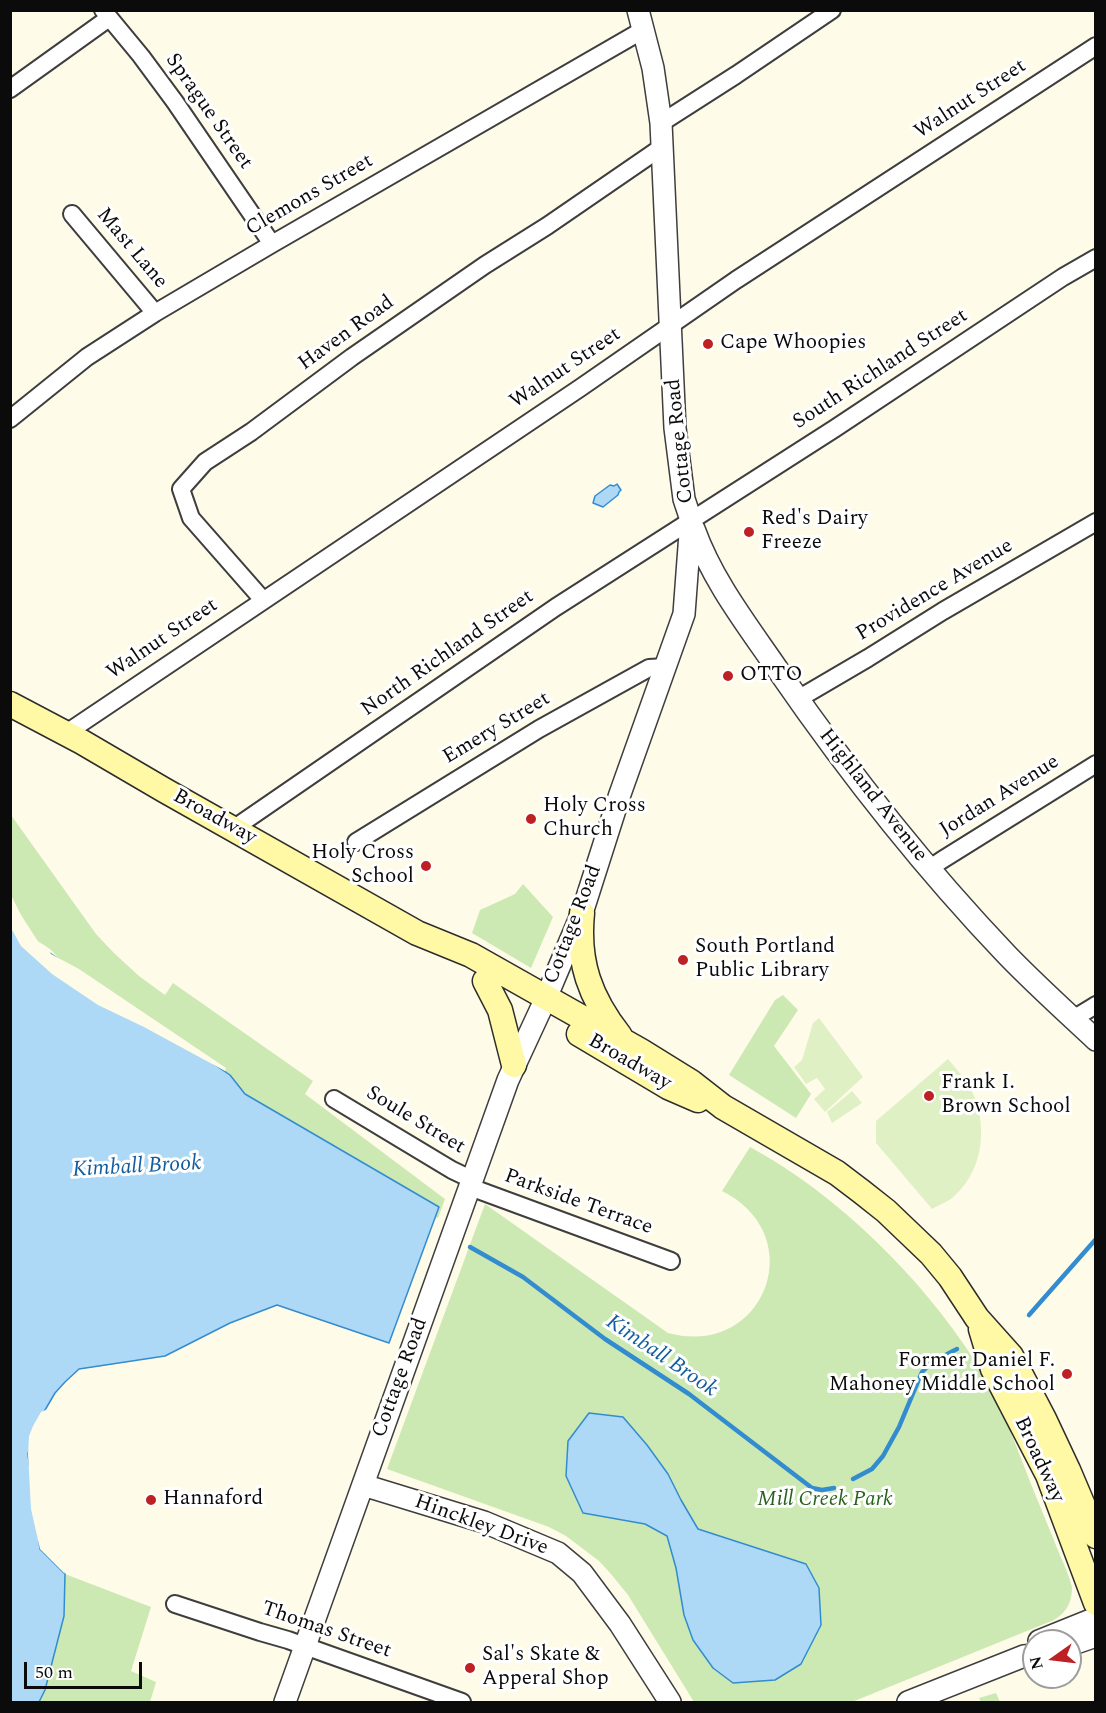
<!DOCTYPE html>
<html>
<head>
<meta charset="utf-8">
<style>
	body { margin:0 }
	#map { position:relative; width:1106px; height:1713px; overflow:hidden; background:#fffbe9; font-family:Spectral,serif }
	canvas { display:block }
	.frame { position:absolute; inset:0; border:12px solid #0b0b0b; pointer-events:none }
	.north { position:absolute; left:1022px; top:1629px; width:60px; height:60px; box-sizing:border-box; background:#fff; border:2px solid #9d9d9d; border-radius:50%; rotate:256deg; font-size:16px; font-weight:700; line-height:24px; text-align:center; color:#0b0b0b }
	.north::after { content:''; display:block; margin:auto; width:21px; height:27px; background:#bd2124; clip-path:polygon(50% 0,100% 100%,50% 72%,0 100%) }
	.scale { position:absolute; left:24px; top:1662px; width:118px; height:27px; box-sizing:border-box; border:3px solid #0b0b0b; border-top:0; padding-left:8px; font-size:18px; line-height:21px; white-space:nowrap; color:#0b0b0b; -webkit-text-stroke:4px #fff; paint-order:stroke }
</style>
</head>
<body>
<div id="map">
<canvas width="1106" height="1713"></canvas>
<div class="frame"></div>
<div class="north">N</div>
<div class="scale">50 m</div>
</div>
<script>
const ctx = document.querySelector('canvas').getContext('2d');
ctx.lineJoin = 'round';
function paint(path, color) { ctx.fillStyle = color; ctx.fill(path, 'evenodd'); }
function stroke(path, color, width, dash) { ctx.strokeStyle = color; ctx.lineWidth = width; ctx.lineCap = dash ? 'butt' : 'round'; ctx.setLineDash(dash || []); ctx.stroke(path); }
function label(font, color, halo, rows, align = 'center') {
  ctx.font = font + ' Spectral,serif'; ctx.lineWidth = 6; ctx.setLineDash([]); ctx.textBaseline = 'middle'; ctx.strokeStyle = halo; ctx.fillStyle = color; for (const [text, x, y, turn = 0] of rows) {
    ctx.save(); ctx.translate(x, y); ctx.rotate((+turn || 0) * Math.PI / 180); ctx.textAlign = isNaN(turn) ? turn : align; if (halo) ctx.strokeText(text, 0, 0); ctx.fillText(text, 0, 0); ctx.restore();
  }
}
paint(new Path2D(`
	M11 815 96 934 114 953 139 976 165 995 173 983 313 1081 305 1094 445 1199 438 1218 435 1217 389 1343 277 1305 230 1323 165 1356 79 1369 65 1382 55 1393 38 1422 28 1454 40 1549 65 1574 151 1607 131 1671 156 1682 150 1702H11L10 908 29 939 58 957 50 949 39 943 21 915 11 895Z
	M523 884 553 917 531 968 472 933 480 910 515 894Z
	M783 995 798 1010 774 1046 811 1094 796 1118 729 1075 775 1000Z
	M750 1147C837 1194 922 1278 975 1361 1001 1402 1017 1449 1035 1494 1043 1513 1051 1533 1059 1553 1064 1564 1069 1575 1072 1587 1072 1602 1067 1612 1054 1620L852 1702H694L628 1595 611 1574 599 1561 566 1536 549 1527 387 1469 485 1204 668 1333C764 1359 812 1236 722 1191Z
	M996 1693 1000 1702H981L979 1698Z`), '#cde9b3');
paint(new Path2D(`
	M819 1018 863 1077 825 1112 814 1099 825 1089 817 1078 806 1084 794 1067 802 1060 813 1023Z
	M948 1059C959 1072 970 1084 976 1101 987 1134 981 1174 952 1198 947 1202 939 1205 932 1209L876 1143V1121Z
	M852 1091 862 1103 832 1123 827 1112Z`), '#e0f0c5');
const water = new Path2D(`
	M617 484 621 490 619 492 618 495 603 507 593 503 595 496 610 485 614 486Z
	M10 908 29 939 230 1075 245 1094 439 1207 389 1343 277 1305 230 1323 165 1356 79 1369 65 1382 55 1393 38 1422 28 1454 40 1549 65 1574 64 1616 45 1690 39 1702H10Z
	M589 1413 623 1417 647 1445 668 1474 681 1500 698 1529 806 1564 819 1588 821 1625 801 1664 775 1680 733 1683 713 1668 693 1640 684 1615 676 1568 667 1536 645 1524 583 1513 566 1476 568 1441Z`);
paint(water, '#add9f7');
stroke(water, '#338ccf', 1.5);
paint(new Path2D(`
	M10 905 13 907 31 937 47 947 51 954 79 969 226 1068 225 1071 144 1027 98 1005 52 974 21 946 11 928Z
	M50 1408 41 1423 32 1455 42 1548 63 1568 65 1574 40 1549 31 1509 28 1454 29 1436 33 1426 41 1412Z`), '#fffbe9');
stroke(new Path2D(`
	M470 1247 523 1277 605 1339 689 1394 812 1488 822 1490 834 1488
	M1029 1315 1096 1239
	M853 1479 872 1469 883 1456 899 1427 922 1372 932 1362 957 1349`), '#338ccf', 4.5);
const minor = new Path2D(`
	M103 10 141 56 175 102 272 244
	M10 89 109 18
	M661 123 736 75 832 10
	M72 214 155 313
	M10 419 87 357 155 313 272 244 643 30
	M263 600 191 518 181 489 205 462 251 432 352 357 485 265 547 226 662 147
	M798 699 868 658 943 611 1096 522
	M65 734 580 388 736 280 1096 46
	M233 829 556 607 834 429 1063 277 1096 258
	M356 842 539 729 649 668 666 667
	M929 869 942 860 1096 764
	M1073 1019 1096 1005
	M334 1099 452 1170 473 1180
	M470 1187 671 1261
	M175 1604 260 1632 288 1640 462 1702`);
const tertiary = new Path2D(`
	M694 529C713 582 748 626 780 673 849 773 923 867 1007 955 1036 985 1066 1012 1096 1040
	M363 1485 484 1522 558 1553 582 1573 620 1624 670 1702
	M1039 1641 1096 1618
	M1070 1645 1096 1636
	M285 1702 508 1080 546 998 582 913 620 794 684 614 691 520 684 499 675 428 661 123 653 68 638 10
	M908 1702 1024 1656 1034 1655`);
const secondary = new Path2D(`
	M10 704 82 742 164 790 417 933 471 955 641 1051 691 1082 723 1107 837 1173 862 1192 886 1211 931 1254 950 1277 977 1318 1011 1356 1044 1419 1068 1470 1096 1536
	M582 913C577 962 590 998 620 1036
	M485 981 500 1010 514 1065
	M579 1034 668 1087 698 1100
	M981 1329 993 1369 1048 1475 1096 1603`);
stroke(minor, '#3e3e3e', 20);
stroke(tertiary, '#3e3e3e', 24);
stroke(secondary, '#2d2d2d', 27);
stroke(minor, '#fff', 16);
stroke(tertiary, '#fff', 21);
stroke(secondary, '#fff8a4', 24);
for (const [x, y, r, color] of [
	[708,344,6,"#bd2124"],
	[749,532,6,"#bd2124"],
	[728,676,6,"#bd2124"],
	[531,819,6,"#bd2124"],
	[426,866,6,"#bd2124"],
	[683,960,6,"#bd2124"],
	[929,1096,6,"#bd2124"],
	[1067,1374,6,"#bd2124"],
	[151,1500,6,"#bd2124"],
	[470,1668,6,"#bd2124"]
]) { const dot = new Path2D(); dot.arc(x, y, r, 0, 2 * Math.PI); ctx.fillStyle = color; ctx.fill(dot); stroke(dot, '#fff', 2); }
label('21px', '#0b0b0b', '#fff', [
	["Walnut Street",971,100,-33],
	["Sprague Street",208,112,55],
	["Clemons Street",310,196,-30],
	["Mast Lane",131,249,50],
	["Haven Road",347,334,-36],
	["Walnut Street",566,369,-34],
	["South Richland Street",881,370,-33],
	["Cottage Road",681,441,-96],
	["Providence Avenue",935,591,-31],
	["Walnut Street",163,640,-34],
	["North Richland Street",448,654,-35],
	["Emery Street",497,729,-31],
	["Highland Avenue",872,796,52],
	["Jordan Avenue",1000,797,-32],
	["Broadway",214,818,29],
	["Cottage Road",574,925,-69],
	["Broadway",629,1063,30],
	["Soule Street",415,1121,31],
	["Parkside Terrace",578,1203,20],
	["Cottage Road",401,1378,-70],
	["Broadway",1038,1460,65],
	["Hinckley Drive",481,1526,20],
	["Thomas Street",326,1631,19]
]);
label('21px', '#0b0b0b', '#fff', [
	["Cape Whoopies",720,344],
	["Red's Dairy",761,520],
	["Freeze",761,544],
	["OTTO",740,676],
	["Holy Cross",543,807],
	["Church",543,831],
	["Holy Cross",414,854,"right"],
	["School",414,878,"right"],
	["South Portland",695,948],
	["Public Library",695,972],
	["Frank I.",941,1084],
	["Brown School",941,1108],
	["Former Daniel F.",1055,1362,"right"],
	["Mahoney Middle School",1055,1386,"right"],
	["Hannaford",163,1500],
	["Sal's Skate &",482,1656],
	["Apperal Shop",482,1680]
], 'left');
label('italic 21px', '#28631b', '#fff', [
	["Mill Creek Park",825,1501]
]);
label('italic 22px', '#135d9e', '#fff', [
	["Kimball Brook",137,1168,-3],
	["Kimball Brook",661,1357,34]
]);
</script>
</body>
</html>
